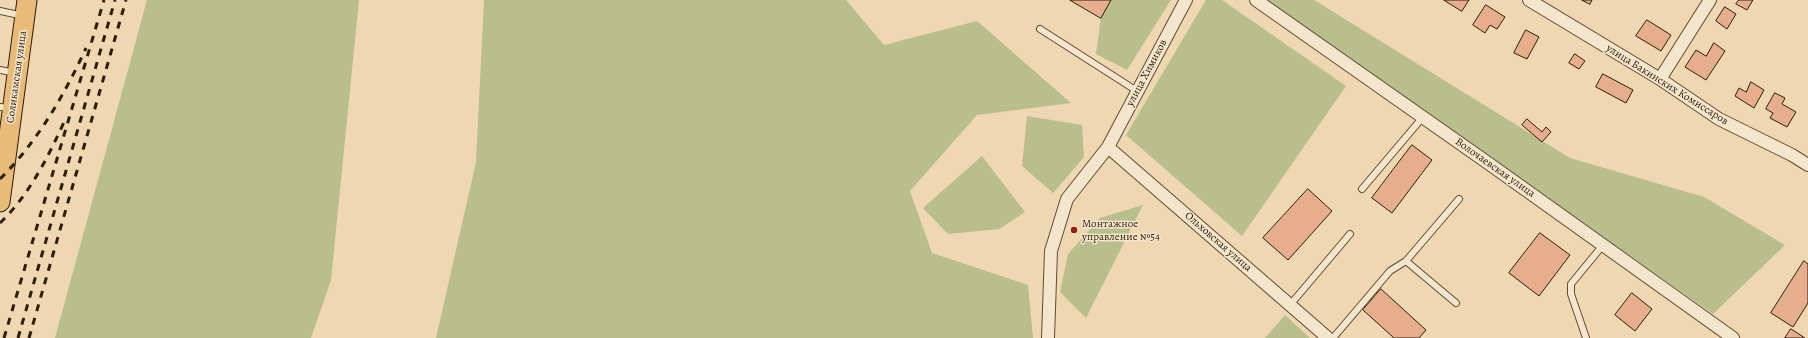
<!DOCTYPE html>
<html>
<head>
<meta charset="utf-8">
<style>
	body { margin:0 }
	canvas { display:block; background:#efd7b1 }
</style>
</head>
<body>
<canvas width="1808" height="338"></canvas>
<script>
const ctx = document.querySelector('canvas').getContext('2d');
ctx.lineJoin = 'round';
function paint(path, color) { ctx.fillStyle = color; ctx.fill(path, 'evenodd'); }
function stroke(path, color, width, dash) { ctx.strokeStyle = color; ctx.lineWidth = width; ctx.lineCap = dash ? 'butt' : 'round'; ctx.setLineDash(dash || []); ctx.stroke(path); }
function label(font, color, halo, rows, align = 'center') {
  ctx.font = font + ' Alegreya,serif'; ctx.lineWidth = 3; ctx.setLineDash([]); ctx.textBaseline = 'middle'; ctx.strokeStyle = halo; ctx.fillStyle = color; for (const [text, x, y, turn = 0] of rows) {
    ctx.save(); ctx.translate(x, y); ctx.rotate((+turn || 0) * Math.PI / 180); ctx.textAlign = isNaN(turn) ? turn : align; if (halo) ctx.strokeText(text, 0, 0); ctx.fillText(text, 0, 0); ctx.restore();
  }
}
paint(new Path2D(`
	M147 0H359L331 280 311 338H55Z
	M484 0H846L884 45 977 21 1071 103 977 115 910 191 932 253 1028 285 1033 338H436L476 162Z
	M1111 0H1171L1127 70 1096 54 1101 18Z
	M1206 0H1222L1346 86 1242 236 1126 135Z
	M1265 0H1314L1570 158 1704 197 1785 245 1713 314Z
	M1027 116 1082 125 1084 157 1053 193 1022 166Z
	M982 156 1025 212 999 229 948 234 923 208Z
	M1143 205 1086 318 1060 292 1068 254 1100 218Z
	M1285 315 1310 338H1265Z`), '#b8be8c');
const building = new Path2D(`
	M1070 0H1111L1101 18Z
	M1444 0H1469L1462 11Z
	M1582 0H1592L1590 4Z
	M1739 0H1753L1747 10 1736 4Z
	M1486 5 1505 17 1497 29 1490 25 1485 33 1473 25Z
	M1725 7 1736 14 1727 29 1716 21Z
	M1647 20 1671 35 1661 51 1636 36Z
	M1526 30 1539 37 1527 59 1514 53Z
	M1714 43 1725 51 1706 80 1685 67 1696 50 1706 56Z
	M1575 54 1585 61 1579 69 1569 63Z
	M1603 74 1633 90 1626 103 1596 87Z
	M1751 82 1764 90 1754 108 1735 96 1739 88 1746 92Z
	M1775 93 1785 98 1782 104 1796 112 1787 127 1770 118 1773 113 1766 109Z
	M1527 119 1542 132 1546 127 1551 132 1542 142 1522 125Z
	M1412 145 1432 160 1392 213 1372 198Z
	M1308 189 1332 211 1288 260 1263 238Z
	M1540 233 1570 255 1539 296 1509 273Z
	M1804 261 1808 264V303L1793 327 1771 313Z
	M1381 289 1426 330 1419 338H1394L1363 310Z
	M1632 293 1652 309 1635 331 1615 315Z
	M1791 329 1805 338H1785Z`);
paint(building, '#e6ae8c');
stroke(building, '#2c1e0b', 1);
const lane = new Path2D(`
	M0 11 24 16
	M1040 29 1137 91
	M0 70 16 73
	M0 107 11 108
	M1362 189 1423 117
	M1406 261 1456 303
	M1290 305 1350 234
	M1333 338 1390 271 1406 261 1459 199
	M1586 338 1571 294V284L1603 245`);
const street = new Path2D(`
	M1256 0 1488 163 1733 338
	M1529 0 1660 79 1719 119 1792 155 1808 165
	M1660 79 1710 0
	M1108 147 1328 338
	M1048 338 1051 251 1067 199 1108 147 1186 0`);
const primary = new Path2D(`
	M0 202 27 0`);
stroke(lane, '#5d4c34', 8);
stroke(street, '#5d4c34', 14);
stroke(primary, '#2c1e0b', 21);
stroke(lane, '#f5e5cc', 6);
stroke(street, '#f5e5cc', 12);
stroke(primary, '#e8bc78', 19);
stroke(new Path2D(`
	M0 179C37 142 64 96 86 48
	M0 223C30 194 48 157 65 120
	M4 338 104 0
	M18 338 115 0
	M29 338 126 0`), '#2c1e0b', 3, [7, 7]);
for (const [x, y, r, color] of [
	[1074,230,4,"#8f2418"]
]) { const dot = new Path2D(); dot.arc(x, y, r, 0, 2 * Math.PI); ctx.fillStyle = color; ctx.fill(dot); stroke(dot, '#f5e5cc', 1.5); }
label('11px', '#2c1e0b', '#f5e5cc', [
	["улица Химиков",1147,73,-62],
	["Соликамская улица",17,77,-82],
	["улица Бакинских Комиссаров",1667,85,32],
	["Волочаевская улица",1495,168,35],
	["Ольховская улица",1218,242,41]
]);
label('11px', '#2c1e0b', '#f5e5cc', [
	["Монтажное",1082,224],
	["управление №54",1082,237]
], 'left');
</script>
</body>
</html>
